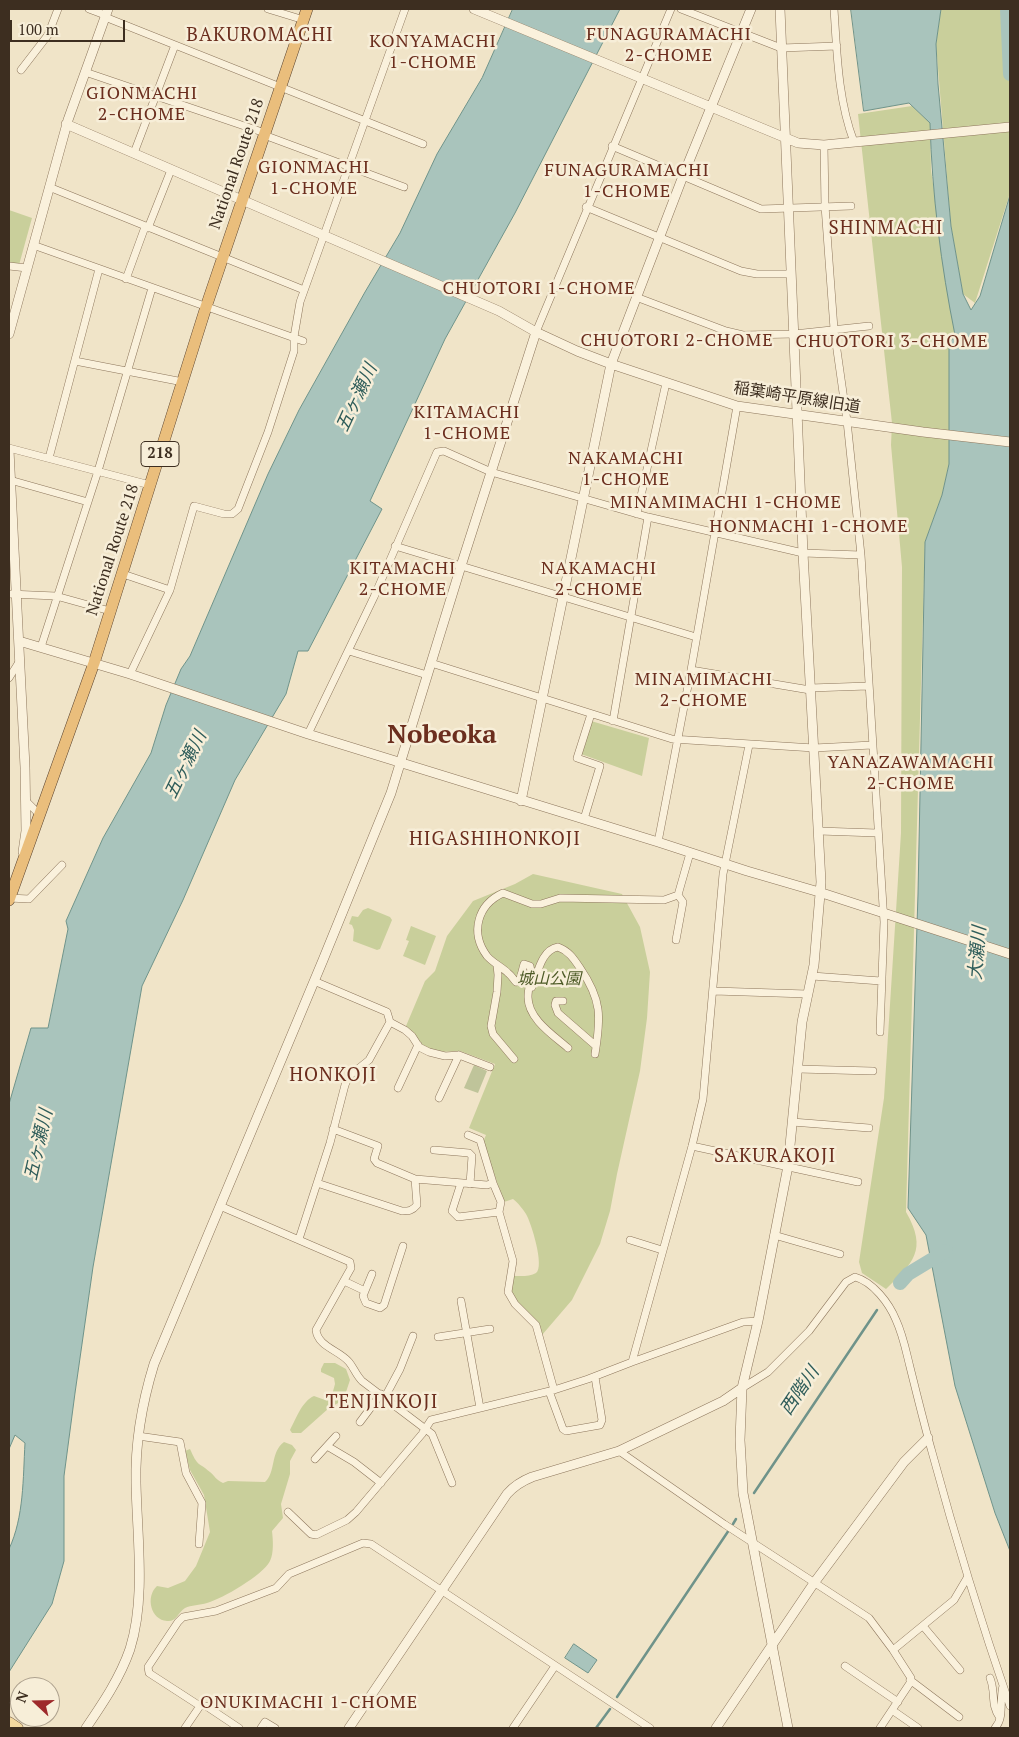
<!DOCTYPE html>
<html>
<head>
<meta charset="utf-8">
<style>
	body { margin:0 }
	#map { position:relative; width:1019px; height:1737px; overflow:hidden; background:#f0e4c8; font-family:"PT Serif",serif }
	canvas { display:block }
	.frame { position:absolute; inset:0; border:10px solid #3d2e20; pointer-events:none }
	.north { position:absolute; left:10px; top:1677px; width:50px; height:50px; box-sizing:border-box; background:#f7eed8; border:1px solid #ada18e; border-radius:50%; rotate:291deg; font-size:14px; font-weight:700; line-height:20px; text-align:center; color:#3d2e20 }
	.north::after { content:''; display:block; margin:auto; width:18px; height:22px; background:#9e2a2b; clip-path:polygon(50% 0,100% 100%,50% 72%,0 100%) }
	.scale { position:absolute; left:10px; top:20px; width:115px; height:22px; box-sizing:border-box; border:2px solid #3d2e20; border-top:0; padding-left:6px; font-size:15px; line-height:18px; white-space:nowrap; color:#3d2e20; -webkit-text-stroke:4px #f7eed8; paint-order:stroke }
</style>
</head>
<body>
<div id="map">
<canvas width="1019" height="1737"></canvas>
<div class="frame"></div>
<div class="north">N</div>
<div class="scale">100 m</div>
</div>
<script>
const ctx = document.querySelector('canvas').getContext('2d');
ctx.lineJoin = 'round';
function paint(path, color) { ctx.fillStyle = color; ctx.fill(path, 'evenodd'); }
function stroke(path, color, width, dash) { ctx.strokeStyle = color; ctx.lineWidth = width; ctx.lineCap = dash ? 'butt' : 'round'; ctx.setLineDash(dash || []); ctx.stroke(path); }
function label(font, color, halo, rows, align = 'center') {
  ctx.font = font + ' "PT Serif","Noto Sans JP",serif'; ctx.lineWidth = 5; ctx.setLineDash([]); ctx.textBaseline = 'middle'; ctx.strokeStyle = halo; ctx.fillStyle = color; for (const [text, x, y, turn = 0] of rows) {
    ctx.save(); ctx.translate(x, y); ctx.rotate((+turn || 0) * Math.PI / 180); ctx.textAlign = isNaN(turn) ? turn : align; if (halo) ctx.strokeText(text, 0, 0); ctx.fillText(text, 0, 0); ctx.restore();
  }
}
paint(new Path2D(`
	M941 9H1010V193L975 303 963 294 951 226 936 44Z
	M912 106 930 123 931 170 955 335 949 345V464L942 495 925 542 906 1212C928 1250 913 1263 886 1289L862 1273 859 1262 884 1098 901 833 902 567 891 445 892 423 858 114Z
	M9 210 32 218 19 265 9 262Z
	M591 721 649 738 642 776 581 754Z
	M533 874 622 894 640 927 650 972 647 1018 640 1071 617 1174 610 1211 600 1244 572 1300 542 1335 515 1302 510 1291 513 1276C520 1276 530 1277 536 1273 545 1267 531 1222 526 1214 522 1208 519 1204 513 1199L504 1202 483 1142 486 1135 469 1128 495 1064 460 1051 436 1052 423 1047 406 1026 425 981 435 971 447 936 473 901 515 884Z
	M368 908 390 917 392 920 380 949 377 950 353 941 354 930 352 925 349 924 352 916 358 917 363 910Z
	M411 926 436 936 425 965 403 956 409 941 406 940Z
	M324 1363H335L346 1369 350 1380 346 1392 340 1402 329 1408 301 1433H292L290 1430C296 1419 302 1401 314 1396L325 1400 332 1395 335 1384 334 1378 321 1372V1369Z
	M284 1442 292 1445 296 1450 290 1461V1474L281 1504 283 1518 272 1531C273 1540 274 1553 270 1561 263 1575 222 1599 207 1603 200 1605 191 1605 185 1608 178 1612 177 1622 167 1621 151 1620 145 1597 157 1586L168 1588 185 1581 196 1566 210 1532 204 1495 190 1470 185 1451 190 1449C198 1467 197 1461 210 1472 215 1476 216 1480 223 1483L228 1481 265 1482C276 1473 270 1452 284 1442Z`), '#c9cf9b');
paint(new Path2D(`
	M474 1065 487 1071 478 1093 464 1088Z`), '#bfc49a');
const water = new Path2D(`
	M513 9H620L515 213 445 339 370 501 382 509 308 651H298L286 694 235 780 183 900 142 986 93 1267 75 1393 64 1476V1561L52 1604 9 1672V1549C24 1517 23 1478 25 1443L15 1435 9 1449V1104L31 1028H48L68 929 66 921 103 838 151 753 166 705 181 669 190 656 268 474 299 410 365 292 400 233 437 154 482 78Z
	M851 9H941L936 44 938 84 951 226 963 294 971 310 980 296 1010 195V1551L995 1513 955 1386 926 1235 908 1208 918 894 925 542 942 495 949 464V344L955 335C941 266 932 194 930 123L909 103 864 111Z
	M574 1644 597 1660 588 1673 565 1658Z`);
paint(water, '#a9c4bc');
stroke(water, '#6f938a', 1);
stroke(new Path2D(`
	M754 1493 877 1310
	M733 1524 736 1519
	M617 1697 729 1530
	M596 1728 610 1709`), '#6f938a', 2.5);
stroke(new Path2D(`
	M1007 9 1010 74
	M900 1283 908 1274 946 1251`), '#a9c4bc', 14);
const minor = new Path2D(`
	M89 9 105 15
	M268 9 304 20
	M681 9 781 48 837 46
	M834 9C837 53 838 100 854 142
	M105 17 423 144
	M21 70 48 35 58 9
	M85 72 265 133
	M264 135 404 187
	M824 145 825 206 834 329 847 421 861 555 884 922 880 1032
	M612 146 761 209 851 206
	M134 153 175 45
	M49 187 304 290
	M586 207 741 271 757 274H791
	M148 228 171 170
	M33 245 303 341
	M9 266 27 268
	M126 279 145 227
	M636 297 726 331 743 335 794 334 869 326
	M536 332 671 9
	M75 361 183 382
	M9 448 150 485
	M49 458 99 269
	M10 480 88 502
	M637 514 666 383
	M395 546 696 637
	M123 574 170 590
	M9 594 56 596 110 611
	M41 647 98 471 152 288
	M349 651 427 675
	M431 663 672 739 814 748 872 745
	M691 670 810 690
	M130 674 170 590 194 506 224 514H232L238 509 268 432 294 351V337L300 302 405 9
	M9 678 19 662
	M810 688 868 686
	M613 721 648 517
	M308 734 374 597 437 452 444 451 491 472 648 517 803 553 861 555
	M26 801 40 815
	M584 819 600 766 577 758 591 714
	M819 831 877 833
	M658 842 691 670 737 406
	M9 898 29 899 62 865
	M676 940 683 902 678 895
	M497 965 498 975 497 992 491 1026 493 1034 514 1059
	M812 976 881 981
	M532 987C538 973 541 950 558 947 569 951 574 959 580 968 602 1000 601 1017 595 1054
	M714 991 807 994
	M563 1001H556L555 1005 558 1013 596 1046
	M390 1022 405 1030 412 1036 419 1047 429 1052 445 1056 459 1055 490 1067
	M568 1048C553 1035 528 1019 528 997 528 986 533 976 530 966L524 964 520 979 516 982C513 979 512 976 508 973 502 967 493 963 487 956 470 933 477 905 503 893L532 904H541L560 898 664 900 678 895 690 853
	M798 1069 873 1071
	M398 1088 418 1045
	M439 1098 459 1055
	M792 1122 869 1128
	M333 1129 378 1146 374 1159 377 1163 415 1179 487 1185 493 1183 501 1202 499 1212 513 1261 508 1292 515 1304 536 1325 554 1390
	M468 1135 480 1140 493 1183
	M692 1146 858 1182
	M434 1150 469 1153 472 1156 470 1184
	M317 1183 402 1211C409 1211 412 1211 417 1205L415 1179
	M461 1183 452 1211 458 1217 499 1212
	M220 1206 350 1262 351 1268 316 1330C318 1347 339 1350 349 1362 354 1368 356 1375 362 1381L432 1434 452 1483
	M774 1235 840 1254
	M299 1239 330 1143 345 1085 349 1076 369 1060 390 1022 387 1012 314 981
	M630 1240 662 1250
	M344 1281 365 1291 363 1296 366 1303 380 1308 384 1305 403 1246
	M365 1291 372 1274
	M461 1301 480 1408
	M438 1337 490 1329
	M632 1362 692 1146 703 1099 723 874 749 745
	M742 1388 768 1372 809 1331 846 1282 855 1277C873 1282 889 1303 896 1320 903 1335 906 1351 910 1367 917 1395 924 1424 932 1452 955 1537 981 1622 1010 1706
	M549 1391 563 1429 566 1431 600 1425 602 1420 595 1377
	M385 1397 400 1369 413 1336
	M360 1422 381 1394
	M138 1436 180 1442 186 1473 202 1503 199 1544
	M327 1446 354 1462 381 1483
	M619 1451 724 1524 869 1618 893 1650 911 1678 910 1683 880 1728
	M315 1459 336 1436
	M288 1512 311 1534 316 1535 347 1520 356 1512 422 1434 431 1420 554 1390 588 1379 632 1362 743 1322 758 1321
	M923 1626 960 1670
	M893 1650 954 1600 967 1578
	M845 1666 898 1702
	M990 1678C996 1692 990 1705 1000 1718
	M910 1680 959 1717
	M892 1710 918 1728
	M185 1728 200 1706
	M239 1728 206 1706H200L149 1673 148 1667 178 1622 183 1617 216 1611 276 1588 289 1574 363 1543 371 1544 650 1728
	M261 1728 265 1722 275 1728
	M513 1728 555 1666
	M995 1728C1005 1717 999 1700 1003 1686`);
const tertiary = new Path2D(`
	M474 9 798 143 824 145 1010 127
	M780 9 803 553 821 882 814 965 802 1022 788 1166 758 1321 742 1388 740 1440 743 1493 788 1728
	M66 124 499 311 536 332 577 351 611 364 737 406 923 432 1010 442
	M9 334 68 120 108 9
	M9 450 25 767 26 831 23 852
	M19 641 130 674 308 734 658 842 747 871 819 892 1010 954
	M521 801 611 364 683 176 751 9
	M86 1728C103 1703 120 1678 130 1649 146 1598 137 1536 136 1483 135 1442 142 1403 154 1364L323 960 391 793 461 566 536 332
	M349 1728 507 1494C514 1486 522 1481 532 1477L619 1451 723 1401 742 1388
	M716 1728 814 1583 904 1462 928 1438`);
const primary = new Path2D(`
	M9 1722 18 1728`);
const trunk = new Path2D(`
	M9 900 94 663 206 307 307 9`);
stroke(minor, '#8d765c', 8);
stroke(tertiary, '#8d765c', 10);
stroke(primary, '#5b4430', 11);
stroke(trunk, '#5b4430', 12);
stroke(minor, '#faf1dc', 7);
stroke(tertiary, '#faf1dc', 9);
stroke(primary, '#f3d9a0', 10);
stroke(trunk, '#eabe7c', 11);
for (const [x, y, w] of [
	[160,454,38]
]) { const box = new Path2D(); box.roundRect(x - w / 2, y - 12.5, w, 25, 4); ctx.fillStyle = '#f7eed8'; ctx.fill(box); stroke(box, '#3d2e20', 1); }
label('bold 15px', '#3d2e20', null, [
	["218",160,454]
]);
label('16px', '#3d2e20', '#f7eed8', [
	["National Route 218",237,164,-71],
	["稲葉崎平原線旧道",797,398,9],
	["National Route 218",113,550,-72]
]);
label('italic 16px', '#4d5a26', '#f7eed8', [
	["城山公園",549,979]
]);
ctx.letterSpacing = '1px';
label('18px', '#6b2e1e', '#f7eed8', [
	["FUNAGURAMACHI",669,35],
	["2-CHOME",669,56],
	["KONYAMACHI",433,42],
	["1-CHOME",433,63],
	["GIONMACHI",142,94],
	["2-CHOME",142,115],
	["GIONMACHI",314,168],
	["1-CHOME",314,189],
	["FUNAGURAMACHI",627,171],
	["1-CHOME",627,192],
	["CHUOTORI 1-CHOME",539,289],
	["CHUOTORI 2-CHOME",677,341],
	["CHUOTORI 3-CHOME",892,342],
	["KITAMACHI",467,413],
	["1-CHOME",467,434],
	["NAKAMACHI",626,459],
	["1-CHOME",626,480],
	["MINAMIMACHI 1-CHOME",726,503],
	["HONMACHI 1-CHOME",809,527],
	["KITAMACHI",403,569],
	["2-CHOME",403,590],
	["NAKAMACHI",599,569],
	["2-CHOME",599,590],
	["MINAMIMACHI",704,680],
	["2-CHOME",704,701],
	["YANAZAWAMACHI",911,763],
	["2-CHOME",911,784],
	["ONUKIMACHI 1-CHOME",309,1703]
]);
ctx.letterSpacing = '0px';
label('italic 18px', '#2f5d5a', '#f7eed8', [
	["五ヶ瀬川",357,398,-65],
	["五ヶ瀬川",186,765,-64],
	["大瀬川",978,953,-85],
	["五ヶ瀬川",39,1145,-77],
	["西階川",800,1391,-56]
]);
ctx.letterSpacing = '1px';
label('19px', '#6b2e1e', '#f7eed8', [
	["BAKUROMACHI",260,36],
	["SHINMACHI",886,229],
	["HIGASHIHONKOJI",495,840],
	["HONKOJI",333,1076],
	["SAKURAKOJI",775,1157],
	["TENJINKOJI",382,1403]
]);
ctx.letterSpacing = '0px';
label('bold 26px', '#6b2e1e', '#f7eed8', [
	["Nobeoka",442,736]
]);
</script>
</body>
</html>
